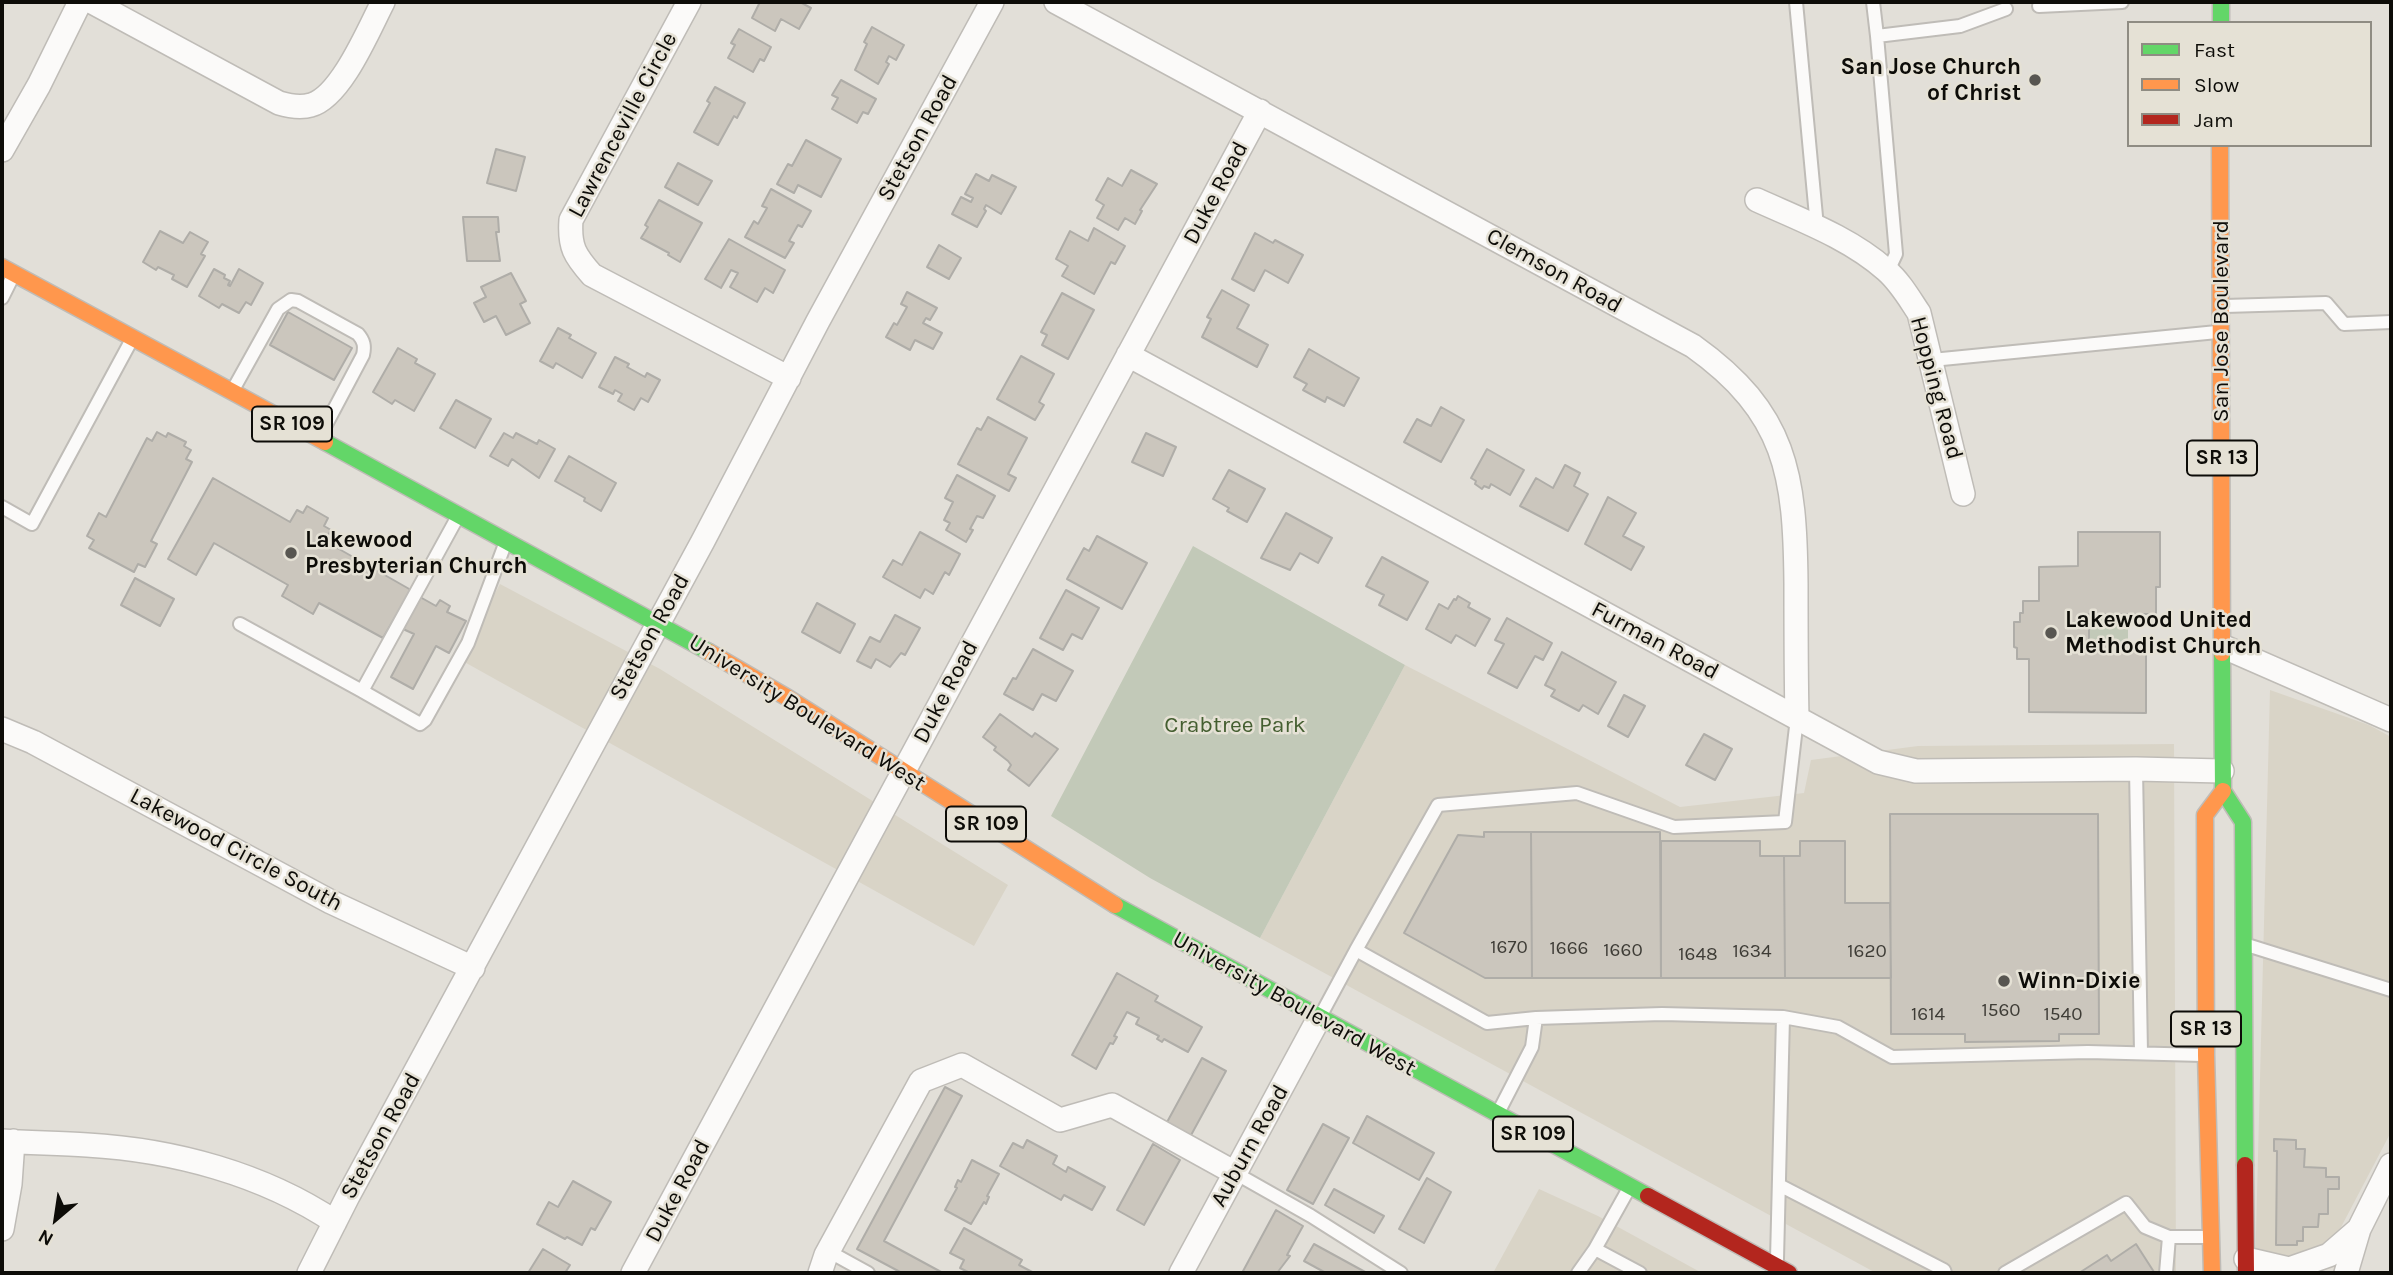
<!DOCTYPE html>
<html>
<head>
<meta charset="utf-8">
<style>
	body { margin:0 }
	#map { position:relative; width:2393px; height:1275px; overflow:hidden; background:#e2dfd8; font-family:Karla,sans-serif }
	canvas { display:block }
	.frame { position:absolute; inset:0; border:4px solid #0d0c08; pointer-events:none }
	.legend { position:absolute; left:2127px; top:21px; width:245px; height:126px; box-sizing:border-box; background:#e5e1d5; border:2px solid #8f8c83; margin:0; padding:9px 12px; list-style:none; font-size:21px; color:#0d0c08 }
	.legend li { display:flex; align-items:center; gap:14px; height:35px }
	.legend b { width:35px; border:2px solid #8f8c83 }
	.north { position:absolute; left:21px; top:1184px; width:70px; height:70px; -webkit-text-stroke:5px #e5e1d5; paint-order:stroke; rotate:209deg; font-size:19px; font-weight:700; line-height:28px; text-align:center; color:#0d0c08 }
	.north::after { content:''; display:block; margin:auto; width:24px; height:32px; background:#0d0c08; clip-path:polygon(50% 0,100% 100%,50% 72%,0 100%) }
</style>
</head>
<body>
<div id="map">
<canvas width="2393" height="1275"></canvas>
<div class="frame"></div>
<ul class="legend">
<li><b style="height:9px;background:#63d668"></b>Fast</li>
<li><b style="height:9px;background:#ff974d"></b>Slow</li>
<li><b style="height:9px;background:#b3261e"></b>Jam</li>
</ul>
<div class="north">N</div>
</div>
<script>
const ctx = document.querySelector('canvas').getContext('2d');
ctx.lineJoin = 'round';
function paint(path, color) { ctx.fillStyle = color; ctx.fill(path, 'evenodd'); }
function stroke(path, color, width, dash) { ctx.strokeStyle = color; ctx.lineWidth = width; ctx.lineCap = dash ? 'butt' : 'round'; ctx.setLineDash(dash || []); ctx.stroke(path); }
function label(font, color, halo, rows, align = 'center') {
  ctx.font = font + ' Karla,sans-serif'; ctx.lineWidth = 5; ctx.setLineDash([]); ctx.textBaseline = 'middle'; ctx.strokeStyle = halo; ctx.fillStyle = color; for (const [text, x, y, turn = 0] of rows) {
    ctx.save(); ctx.translate(x, y); ctx.rotate((+turn || 0) * Math.PI / 180); ctx.textAlign = isNaN(turn) ? turn : align; if (halo) ctx.strokeText(text, 0, 0); ctx.fillText(text, 0, 0); ctx.restore();
  }
}
paint(new Path2D(`
	M500 584 660 669 1008 885 974 946 459 659Z
	M1405 665 1680 807 1804 793 1811 760 1918 746 2174 744 2176 1273H1876L1260 938Z
	M2270 690 2369 725 2391 737V1132L2317 1273H2255Z
	M1539 1189 1598 1216 1702 1273H1493Z`), '#d9d4c7');
paint(new Path2D(`
	M1193 546 1405 665 1260 938 1150 878 1051 816Z
	M2089 614H2128V644H2089Z`), '#c2c9b8');
const building = new Path2D(`
	M760 2H800L811 8 799 29 781 19 775 31 752 18Z
	M872 27 904 45 896 60 889 56 886 62 889 64 878 84 855 70 867 44 864 42Z
	M739 29 771 47 764 61 760 59 753 72 728 58 735 45 731 43Z
	M841 80 876 99 868 114 863 112 857 123 832 109 838 98 832 95Z
	M715 87 745 103 737 118 734 116 718 145 694 132 710 103 707 101Z
	M806 140 841 159 821 197 798 185 794 193 777 184 788 164 792 166Z
	M496 149 525 157 516 191 487 183Z
	M678 163 712 181 698 205 665 187Z
	M1131 170 1157 184 1140 210 1142 211 1135 224 1125 218 1118 230 1097 218 1104 205 1096 200 1108 178 1122 186Z
	M976 174 989 181 992 175 1016 187 1001 214 986 205 984 209 986 211 977 227 952 214 961 197 971 202 973 198 965 194Z
	M771 189 811 211 802 227 798 225 789 241 794 243 785 258 745 237 754 221 758 224 767 208 762 206Z
	M659 200 702 223 680 262 668 255 669 253 641 238 648 227 645 225Z
	M463 217H498L499 232H496L500 261H467Z
	M1094 228 1125 246 1115 264 1111 262 1094 294 1062 276 1068 266 1056 259 1070 231 1088 241Z
	M160 231 183 243 190 232 208 242 201 254 205 256 187 287 172 279 174 275 158 267 156 270 143 262Z
	M1255 233 1273 243 1275 240 1303 255 1288 283 1265 270 1254 291 1232 279Z
	M729 239 785 270 773 293 765 288 757 302 730 287 738 273 731 270 721 288 705 279Z
	M939 245 961 258 949 279 927 267Z
	M214 269 225 275 224 278 230 281 228 285 230 286 239 269 263 283 251 305 246 302 239 313 222 304 219 308 199 296Z
	M511 273 526 301 520 304 530 323 506 335 496 316 484 322 474 303 486 297 481 287Z
	M1222 290 1249 305 1237 328 1268 345 1257 367 1202 337 1211 319 1207 317Z
	M907 292 937 308 930 320 926 318 923 323 942 333 933 349 915 340 910 350 886 337 894 323 897 325 907 307 901 304Z
	M1062 293 1094 310 1068 359 1042 345 1047 335 1041 332Z
	M288 312 352 348 334 380 270 345Z
	M558 328 571 335 569 338 596 353 582 378 556 363 553 368 540 361Z
	M398 348 417 359 415 363 435 374 414 411 395 400 392 404 373 392Z
	M1309 349 1359 378 1344 406 1327 397 1325 402 1303 390 1307 384 1294 377Z
	M1021 356 1054 374 1039 402 1044 405 1035 420 997 399Z
	M615 357 629 364 627 367 645 377 647 373 660 380 648 402 641 398 634 410 618 401 622 394 615 390 613 394 599 387Z
	M456 400 491 419 475 448 440 428Z
	M1441 407 1464 420 1441 462 1404 442 1417 419 1431 426Z
	M988 417 1027 438 1008 474 1016 478 1009 491 958 464 977 428 981 430Z
	M157 432 166 437 168 433 186 442 184 446 191 450 186 459 192 462 151 541 157 544 145 567 138 564 134 572 89 548 94 540 87 536 99 513 106 517 147 438 152 441Z
	M504 433 513 438 516 433 537 444 539 440 555 449 539 478 512 459 508 466 490 456Z
	M1146 433 1176 447 1163 476 1132 462Z
	M1487 449 1524 470 1510 495 1491 484 1489 488 1484 486 1482 489 1475 484 1476 481 1471 478Z
	M569 456 616 483 601 511 584 501 585 498 555 481Z
	M1565 465 1580 473 1574 486 1588 494 1568 531 1520 506 1536 478 1553 488Z
	M1229 470 1265 489 1247 522 1227 511 1229 508 1213 499Z
	M957 475 995 496 983 518 977 516 970 529 973 530 966 542 946 530 950 523 944 520 953 502 945 498Z
	M213 478 290 522 297 510 303 513 307 506 328 518 324 526 331 530 325 541 411 590 383 638 319 603 313 614 282 596 288 585 214 543 196 575 168 559Z
	M1608 497 1636 513 1623 536 1644 547 1631 570 1585 544Z
	M1286 513 1332 538 1318 563 1300 553 1290 570 1261 558Z
	M920 532 960 554 949 575 945 572 933 594 925 589 920 598 883 577 893 560 902 565Z
	M2078 532H2160V587H2156V614H2089V644H2146V713L2029 712V659H2017V648L2014 647V622H2020V613H2023V601H2039V567L2078 566Z
	M1097 536 1147 563 1122 609 1067 579 1084 548 1089 551Z
	M1382 557 1428 582 1407 620 1379 605 1384 595 1366 586Z
	M135 578 174 599 160 626 121 605Z
	M1066 590 1099 608 1082 639 1072 634 1063 650 1040 638Z
	M1458 596 1470 603 1468 607 1490 619 1475 646 1456 635 1451 643 1426 629 1439 604 1448 609 1454 599 1456 600Z
	M420 597 436 606 440 600 450 606 447 612 466 621 449 653 436 646 413 689 391 677 414 634 403 629Z
	M817 603 855 624 840 653 802 632Z
	M895 615 920 628 905 655 901 653 890 667 876 659 871 668 857 661 870 637 880 642Z
	M1507 618 1552 643 1543 660 1535 656 1517 688 1488 673 1504 644 1495 640Z
	M1033 649 1073 671 1056 701 1042 694 1033 710 1004 694 1013 678 1016 679Z
	M1562 652 1616 682 1598 714 1583 705 1579 711 1551 696 1555 690 1545 685Z
	M1624 695 1645 706 1628 737 1608 726Z
	M1000 714 1032 737 1035 733 1058 749 1029 786 1008 770 1011 765 1008 761 994 750 996 747 983 737Z
	M1704 734 1732 749 1715 780 1686 765Z
	M1890 814H2098L2099 1034H2059V1041L1965 1042V1034H1891Z
	M1484 832H1531L1532 978H1485L1404 933 1458 835 1484 837Z
	M1531 832H1660L1661 978H1532Z
	M1661 841H1760V856H1784L1785 978H1661Z
	M1800 841H1845V903H1890L1891 978H1785L1784 856H1800Z
	M1117 973 1158 996 1155 1001 1202 1027 1188 1052 1164 1039 1162 1042 1157 1039 1159 1036 1136 1024 1139 1018 1127 1012 1114 1036 1117 1037 1113 1044 1110 1043 1096 1069 1072 1055Z
	M1202 1058 1226 1071 1190 1137 1166 1124Z
	M945 1087 962 1096 884 1241 943 1273H902L857 1249Z
	M1367 1116 1434 1153 1419 1180 1353 1143Z
	M1323 1124 1349 1138 1313 1204 1287 1190Z
	M2274 1139 2296 1140V1149H2305L2304 1167 2326 1168V1177H2339V1189H2328V1214H2319L2318 1227H2303V1241H2297V1245H2276L2277 1151H2274Z
	M1027 1140 1057 1156 1053 1164 1066 1172 1068 1167 1105 1187 1092 1210 1064 1195 1061 1200 1000 1166 1013 1143 1023 1148Z
	M1153 1144 1180 1160 1144 1225 1117 1210Z
	M972 1160 999 1174 987 1196 989 1197 986 1204 984 1202 971 1224 945 1210 957 1188 955 1187 958 1180 961 1182Z
	M1427 1178 1451 1192 1424 1243 1399 1229Z
	M573 1181 611 1202 595 1230 591 1228 582 1245 567 1237 565 1239 537 1224 549 1202 558 1207Z
	M1334 1189 1384 1216 1374 1233 1325 1205Z
	M1276 1210 1303 1226 1287 1255 1290 1256 1277 1273H1242Z
	M964 1228 1022 1260 1019 1265 1034 1273H970L960 1268 964 1260 950 1253Z
	M1314 1244 1367 1273H1326L1304 1261Z
	M2136 1244 2154 1272 2151 1273H2079L2107 1255 2111 1261Z
	M543 1249 570 1265 565 1273H528Z`);
paint(building, '#cbc6bd');
stroke(building, '#afada8', 2);
const lane = new Path2D(`
	M1796 2 1817 227
	M1873 2 1877 36
	M2039 6 2122 2
	M1888 271 1896 254 1877 36 1960 26 2006 9
	M2 298 13 276
	M2225 306 2326 303 2344 324 2391 322
	M1932 360 2217 332
	M234 388 278 309 291 300 298 301 358 334C364 341 365 346 363 355L320 436
	M2 507 32 524 131 341
	M240 624 362 691 457 518
	M362 691 420 724 425 720 468 643 505 544
	M2136 769 2141 1052
	M2247 945 2391 990
	M1321 1015 1356 950
	M1783 1017 1838 1027 1892 1057 2088 1052 2202 1055
	M1499 1111 1532 1047 1536 1018
	M1235 1173 1311 1216 1401 1273
	M1779 1185 1944 1270 1945 1273
	M1628 1190 1595 1249 1640 1273
	M828 1251 868 1273
	M1777 1259 1783 1017 1662 1014 1536 1018 1487 1023 1356 950 1438 805 1577 793 1674 827 1785 822 1797 718
	M1578 1273 1595 1249
	M2005 1273 2126 1203 2145 1227 2169 1237H2207
	M2166 1273 2169 1237`);
const street = new Path2D(`
	M92 2 279 103C289 106 301 108 311 105 341 97 369 29 383 2
	M689 2 571 220C569 247 575 256 592 275L789 378
	M1056 2 1693 346C1787 413 1795 475 1796 584 1796 629 1796 673 1797 718
	M2 150 39 85 80 2
	M1757 200C1801 220 1850 238 1886 270 1900 282 1909 298 1919 313L1963 494
	M1128 355 1878 762 1916 771 2136 769 2222 771
	M2224 647 2391 720
	M2 729 33 742 331 902 473 968
	M2 1141C30 1143 59 1143 87 1145 174 1150 263 1174 335 1222
	M2 1229 10 1184 13 1141
	M2246 1259 2289 1269 2329 1255 2359 1229
	M309 1273 348 1196 703 541 818 321 992 2
	M633 1273 1260 111
	M820 1273 826 1255 921 1081 962 1065 1060 1120 1112 1105 1235 1173
	M1181 1273 1319 1018
	M2346 1273 2359 1229 2391 1165`);
const fast = new Path2D(`
	M2221 2V23
	M325 442 709 652
	M2222 653 2223 791 2243 822 2245 1165
	M1115 905 1648 1196`);
const slow = new Path2D(`
	M2220 145 2222 653
	M2 267 325 442
	M709 652 788 698 1115 905
	M2212 1273 2206 1055 2205 815 2223 791`);
const jam = new Path2D(`
	M2245 1165 2246 1273
	M1648 1196 1789 1273`);
stroke(lane, '#bfbcb7', 16);
stroke(street, '#bfbcb7', 26);
stroke(fast, '#bfbcb7', 19);
stroke(slow, '#bfbcb7', 19);
stroke(jam, '#bfbcb7', 19);
stroke(lane, '#fbfaf9', 12);
stroke(street, '#fbfaf9', 23);
stroke(fast, '#63d668', 16);
stroke(slow, '#ff974d', 16);
stroke(jam, '#b3261e', 16);
for (const [x, y, r, color] of [
	[2035,80,7,"#585651"],
	[291,553,7,"#585651"],
	[2051,633,7,"#585651"],
	[2004,981,7,"#585651"]
]) { const dot = new Path2D(); dot.arc(x, y, r, 0, 2 * Math.PI); ctx.fillStyle = color; ctx.fill(dot); stroke(dot, '#e5e1d5', 2.5); }
label('19px', '#3e3c36', null, [
	["1670",1509,948],
	["1666",1569,949],
	["1660",1623,951],
	["1634",1752,952],
	["1620",1867,952],
	["1648",1698,955],
	["1560",2001,1011],
	["1614",1928,1015],
	["1540",2063,1015]
]);
for (const [x, y, w] of [
	[292,424,80],
	[2222,458,70],
	[986,824,80],
	[2206,1029,70],
	[1533,1134,80]
]) { const box = new Path2D(); box.roundRect(x - w / 2, y - 17.5, w, 35, 5); ctx.fillStyle = '#e5e1d5'; ctx.fill(box); stroke(box, '#0d0c08', 2); }
label('bold 21px', '#0d0c08', null, [
	["SR 109",292,424],
	["SR 13",2222,458],
	["SR 109",986,824],
	["SR 13",2206,1029],
	["SR 109",1533,1134]
]);
label('bold 23px', '#0d0c08', '#e5e1d5', [
	["San Jose Church",2021,67,"right"],
	["of Christ",2021,93,"right"],
	["Lakewood",305,540],
	["Presbyterian Church",305,566],
	["Lakewood United",2065,620],
	["Methodist Church",2065,646],
	["Winn-Dixie",2018,981]
], 'left');
label('23px', '#0d0c08', '#e5e1d5', [
	["Lawrenceville Circle",623,125,-62],
	["Stetson Road",918,138,-61],
	["Duke Road",1216,193,-62],
	["Clemson Road",1554,271,29],
	["San Jose Boulevard",2221,321,-90],
	["Hopping Road",1936,388,75],
	["Stetson Road",650,637,-61],
	["Furman Road",1655,641,28],
	["Duke Road",946,692,-62],
	["University Boulevard West",807,713,32],
	["Lakewood Circle South",236,850,28],
	["University Boulevard West",1294,1004,29],
	["Stetson Road",381,1136,-61],
	["Auburn Road",1250,1146,-61],
	["Duke Road",678,1191,-62]
]);
label('23px', '#445e30', '#e5e1d5', [
	["Crabtree Park",1235,725]
]);
</script>
</body>
</html>
